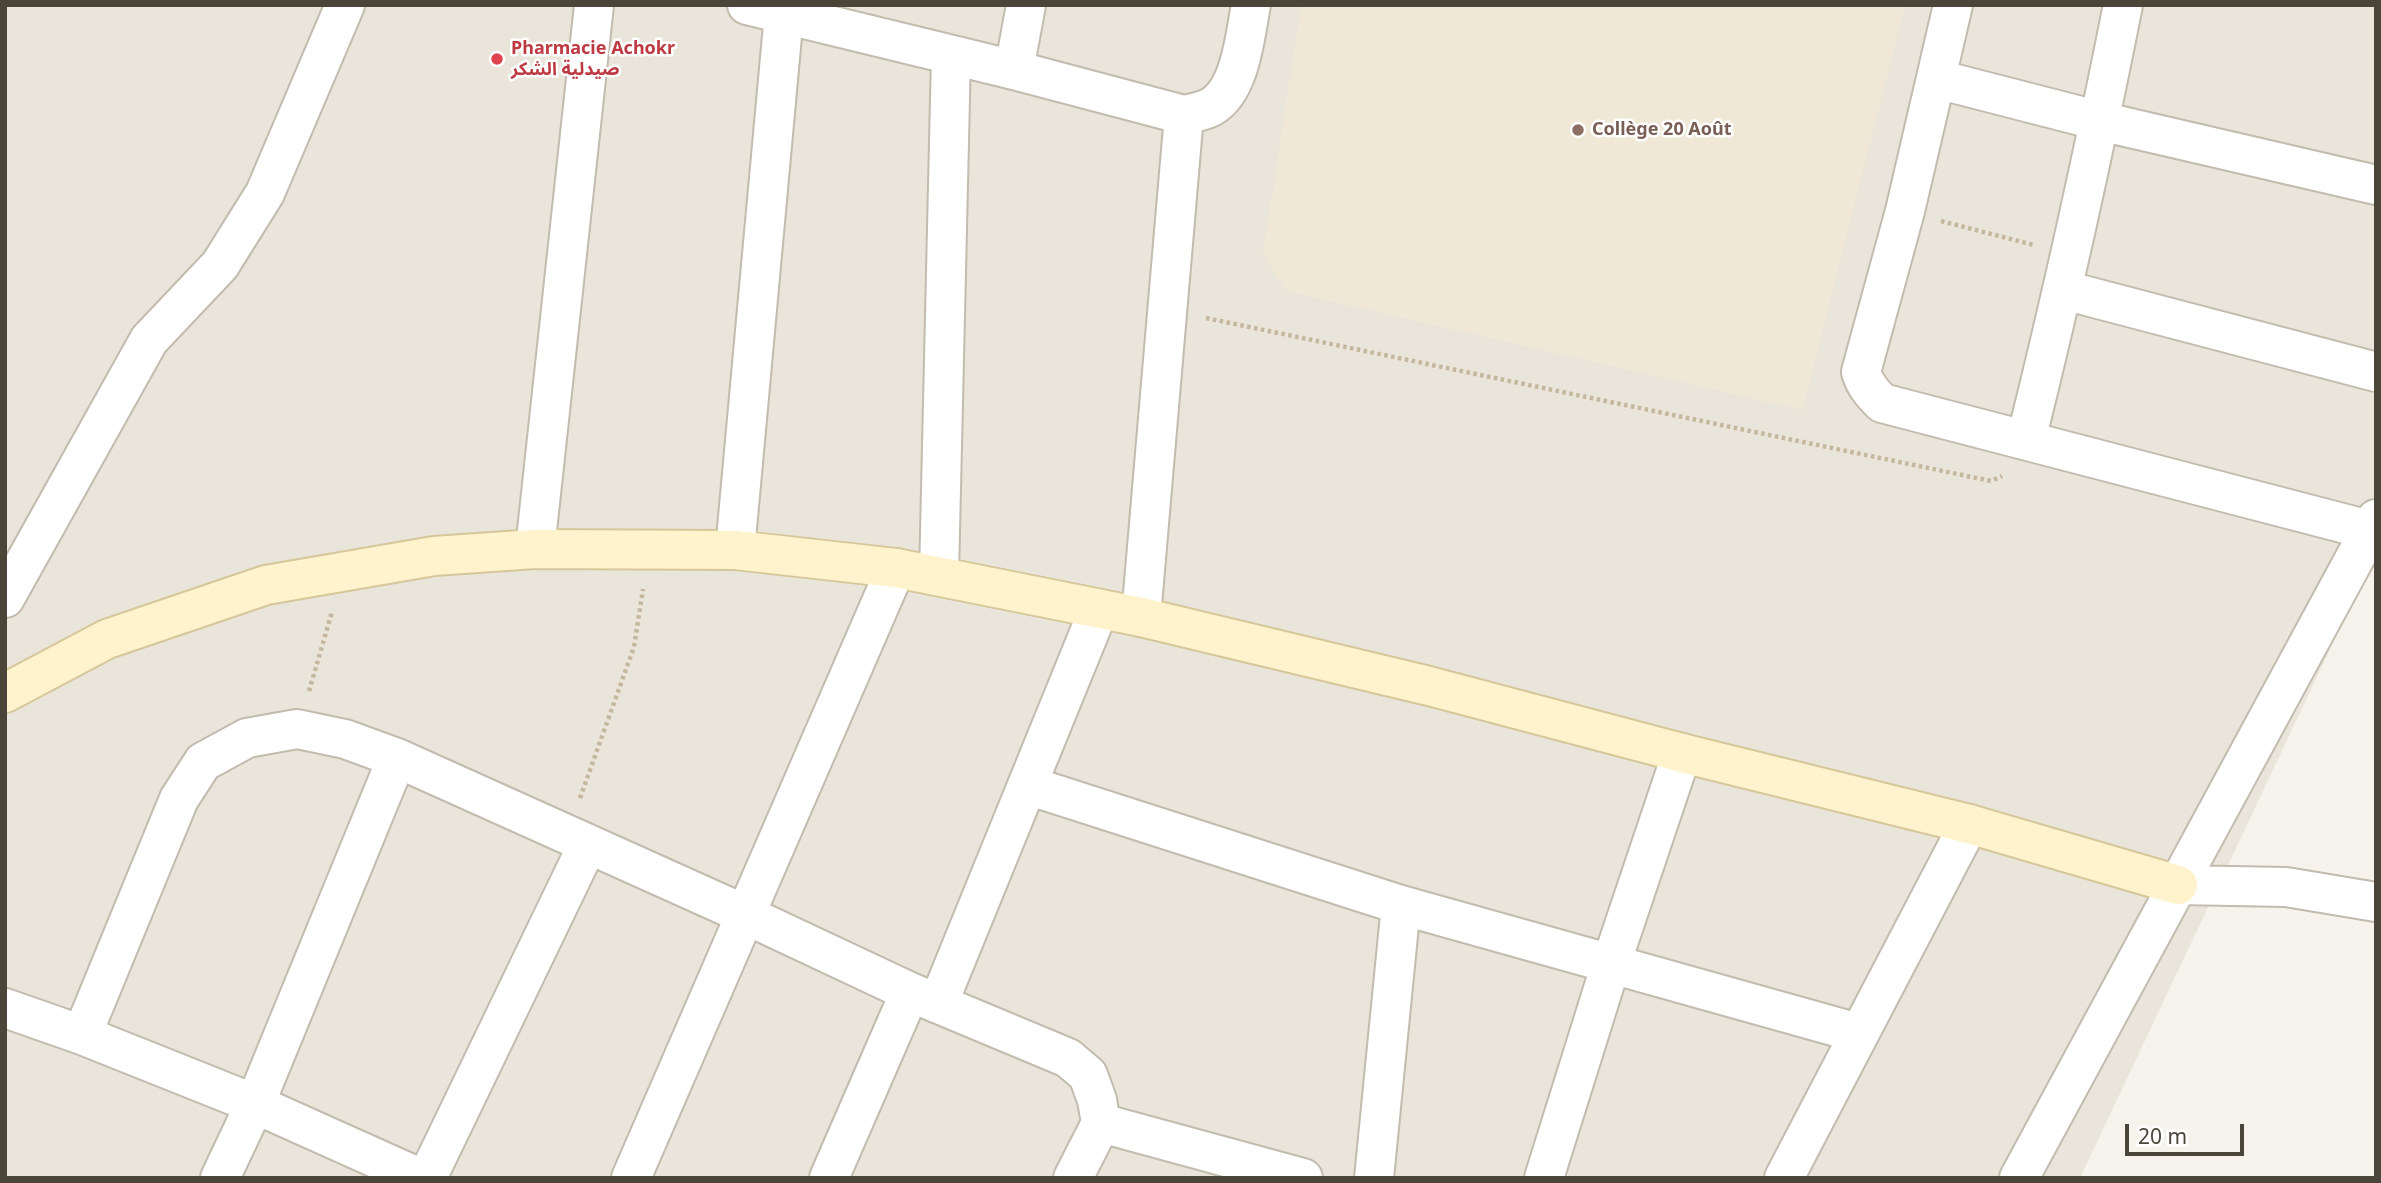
<!DOCTYPE html>
<html>
<head>
<meta charset="utf-8">
<style>
	body { margin:0 }
	#map { position:relative; width:2381px; height:1183px; overflow:hidden; background:#f6f3ec; font-family:"Noto Sans",sans-serif }
	canvas { display:block }
	.frame { position:absolute; inset:0; border:7px solid #4b4439; pointer-events:none }
	.scale { position:absolute; left:2125px; top:1124px; width:119px; height:32px; box-sizing:border-box; border:4px solid #4b4439; border-top:0; padding-left:9px; font-size:21px; line-height:24px; white-space:nowrap; color:#4b4439; -webkit-text-stroke:5px #fff; paint-order:stroke }
</style>
</head>
<body>
<div id="map">
<canvas width="2381" height="1183"></canvas>
<div class="frame"></div>
<div class="scale">20 m</div>
</div>
<script>
const ctx = document.querySelector('canvas').getContext('2d');
ctx.lineJoin = 'round';
function paint(path, color) { ctx.fillStyle = color; ctx.fill(path, 'evenodd'); }
function stroke(path, color, width, dash) { ctx.strokeStyle = color; ctx.lineWidth = width; ctx.lineCap = dash ? 'butt' : 'round'; ctx.setLineDash(dash || []); ctx.stroke(path); }
function label(font, color, halo, rows, align = 'center') {
  ctx.font = font + ' "Noto Sans","Noto Sans Arabic",sans-serif'; ctx.lineWidth = 5; ctx.setLineDash([]); ctx.textBaseline = 'middle'; ctx.strokeStyle = halo; ctx.fillStyle = color; for (const [text, x, y, turn = 0] of rows) {
    ctx.save(); ctx.translate(x, y); ctx.rotate((+turn || 0) * Math.PI / 180); ctx.textAlign = isNaN(turn) ? turn : align; if (halo) ctx.strokeText(text, 0, 0); ctx.fillText(text, 0, 0); ctx.restore();
  }
}
paint(new Path2D(`
	M5 5H2376V552L2080 1178H5Z`), '#eae5da');
paint(new Path2D(`
	M1301 5H1905L1803 410 1286 291 1263 255Z`), '#efe8d6');
const street = new Path2D(`
	M747 5 1014 70 1184 115C1193 113 1204 111 1211 107 1241 90 1245 35 1251 5
	M1953 5 1905 211 1861 372C1865 385 1872 393 1882 403L2369 530
	M1014 70 1026 5
	M1937 79 2100 121 2376 185
	M2064 290 2376 372
	M2026 440C2062 296 2094 151 2123 5
	M535 549 594 5
	M735 550 784 14
	M939 576 951 55
	M5 598 149 340 220 265 265 193 345 5
	M1141 617 1184 115
	M1027 785 1401 905 1858 1033
	M2178 885 2286 887 2376 902
	M938 1004 1099 609
	M5 1008 82 1035 255 1104 420 1178
	M82 1035 179 799 203 762 247 738 297 729 345 739 397 758
	M1101 1123 1303 1178
	M220 1178 255 1104 397 758 744 914 910 992 1068 1058 1088 1075 1097 1100 1101 1123 1073 1178
	M427 1178 588 844
	M631 1178 896 568
	M829 1178 910 992
	M1374 1178 1401 905
	M1544 1178 1611 964 1682 753
	M1784 1178 1969 824
	M2019 1178 2376 519`);
const secondary = new Path2D(`
	M5 693 107 639 266 585 434 556 535 549 735 550 896 568 1141 617 1429 686 1682 753 1969 824 2178 885`);
stroke(street, '#c2bbae', 42);
stroke(secondary, '#d6c79b', 42);
stroke(new Path2D(`
	M1941 221 2034 245
	M1206 318 1991 481 2002 476
	M309 691 332 612
	M580 798 634 647 643 589`), '#c4b79f', 4.5, [3.5, 3.5]);
stroke(street, '#fff', 38);
stroke(secondary, '#fff3cd', 38);
for (const [x, y, r, color] of [
	[497,59,7,"#e0444e"],
	[1578,130,7,"#8d6e63"]
]) { const dot = new Path2D(); dot.arc(x, y, r, 0, 2 * Math.PI); ctx.fillStyle = color; ctx.fill(dot); stroke(dot, '#fff', 2.5); }
label('bold 18px', '#be3a42', '#fff', [
	["Pharmacie Achokr",511,49],
	["صيدلية الشكر",511,70]
], 'left');
label('bold 18px', '#785e54', '#fff', [
	["Collège 20 Août",1592,130]
], 'left');
</script>
</body>
</html>
